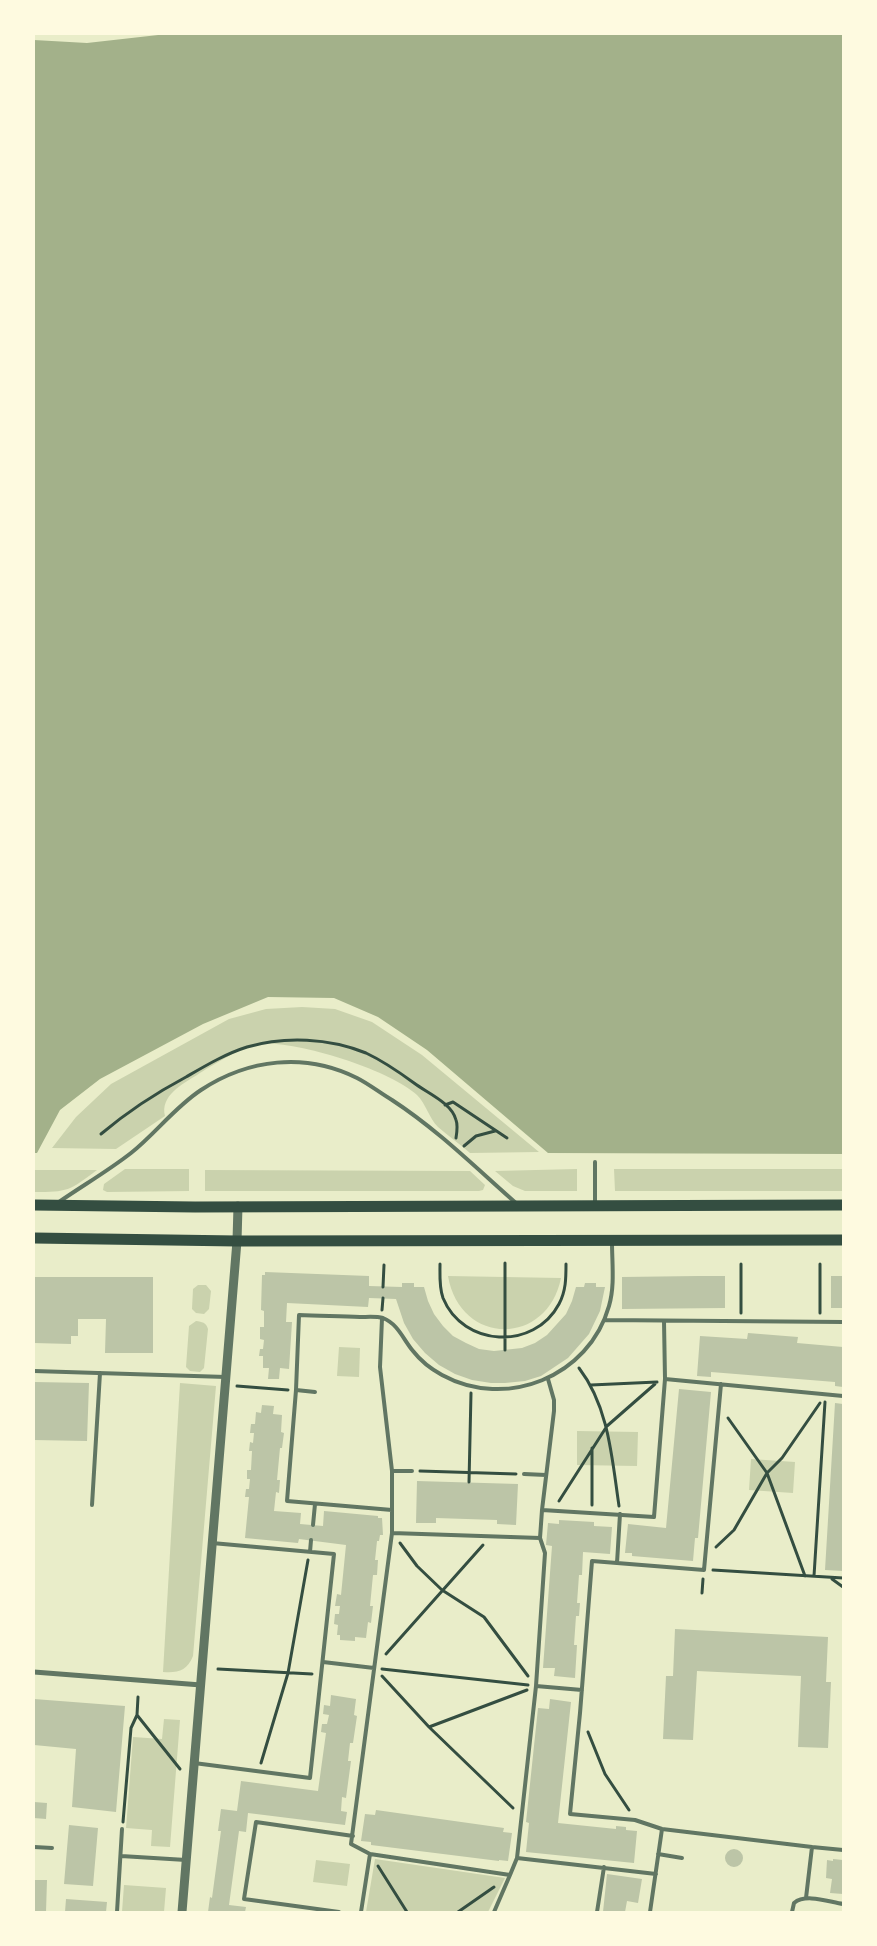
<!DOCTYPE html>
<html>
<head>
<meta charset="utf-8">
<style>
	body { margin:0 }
	#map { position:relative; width:877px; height:1946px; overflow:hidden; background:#e9edc9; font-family:"Work Sans",sans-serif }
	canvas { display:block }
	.frame { position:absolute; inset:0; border:35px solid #fefae0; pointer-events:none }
</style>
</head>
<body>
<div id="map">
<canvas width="877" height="1946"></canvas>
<div class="frame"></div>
</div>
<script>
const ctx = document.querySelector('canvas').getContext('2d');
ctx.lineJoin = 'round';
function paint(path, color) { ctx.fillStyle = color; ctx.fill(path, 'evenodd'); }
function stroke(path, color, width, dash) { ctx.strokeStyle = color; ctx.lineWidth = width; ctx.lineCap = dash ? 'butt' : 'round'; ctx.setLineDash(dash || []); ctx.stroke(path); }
paint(new Path2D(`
	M302 1007 335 1009 372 1022 422 1055 539 1152 470 1153C460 1144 448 1136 438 1127 429 1118 426 1104 417 1095 391 1070 293 1039 257 1044 244 1046 209 1067 197 1075 182 1084 160 1096 165 1116L116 1149 52 1148 76 1117 111 1084 229 1019 266 1009Z
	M125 1169H189V1191L107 1192 103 1190 104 1184Z
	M577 1169V1191H525L513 1186 495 1171Z
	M614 1169H843V1191H615Z
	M34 1170H97C69 1191 68 1192 34 1192Z
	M205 1170 470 1171 485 1185 483 1190 479 1191H205Z
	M448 1276 561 1278C547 1347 460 1346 448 1276Z
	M198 1285H206L211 1291 209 1309 204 1314 196 1313 192 1309 193 1289Z
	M196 1321C202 1322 206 1322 208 1329L204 1368 200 1372 190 1371 186 1367 189 1326Z
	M339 1347 360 1348 359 1377 337 1376Z
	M180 1383 216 1386 193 1656C187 1671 178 1673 163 1672Z
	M577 1431 638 1432 637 1466 577 1465Z
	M751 1459 795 1462 793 1493 749 1490Z
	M164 1719 180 1720 170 1847 151 1846 152 1830 126 1828 133 1737 162 1739Z
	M375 1859 505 1878 488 1912H366Z
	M316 1860 350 1864 347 1886 313 1882Z
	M124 1885 166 1888 164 1912H122Z`), '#cad2ad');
paint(new Path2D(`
	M167 34H843V1154L548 1153 427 1050 378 1017 334 998 268 997 203 1024 100 1079 60 1110 37 1153H34V40L87 43Z`), '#a3b18a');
paint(new Path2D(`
	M265 1272 369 1276V1286L402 1287V1283H414V1287H424L428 1301 434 1314 443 1326 453 1336 466 1343 479 1349 494 1351 522 1348 535 1343 547 1335 566 1314 572 1301 576 1287H584L585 1283H596V1287H605L600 1311 589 1334 568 1358 541 1376 525 1381 505 1383H491L472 1380 455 1374 439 1365 425 1353 413 1339 404 1323 396 1299 369 1298 368 1307 287 1303 286 1322H292L289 1369 280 1368 279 1379H268L269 1368H263V1356H259L260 1349H263L264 1340 260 1339V1327H264V1311L261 1310 262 1275H265Z
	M698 1276H725V1308L622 1309V1277Z
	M831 1276H843V1308H831Z
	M34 1277H153V1353H105L106 1319H78V1336H71V1344L34 1343Z
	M748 1333 798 1337 797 1343 843 1347V1387L835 1386V1382L711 1372V1377L697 1376 700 1336 747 1339Z
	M34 1382 89 1383 87 1441 34 1440Z
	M679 1389 711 1392 698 1538H695L693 1561 632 1556V1553H625L628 1524 666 1528Z
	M835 1403 843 1404V1571L825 1570Z
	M262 1405 274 1406 273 1414 282 1415 281 1432 284 1433 282 1448H280L277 1480H280L279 1493 276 1492 274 1511 301 1513 300 1524 323 1526 324 1511 378 1516V1518H382L383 1535H380L379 1541H377L375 1560H378L377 1575H373L370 1606H373L371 1623 368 1622 366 1638 355 1637V1641L340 1640V1635H337L338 1625 334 1624 335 1614H339L340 1606H335L337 1594 341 1595 346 1545 299 1539 298 1543 245 1538 249 1497H245L246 1489H249L250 1479H247V1470H251L252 1451H249L250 1442 253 1443 254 1433H250L251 1424H255L256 1412 261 1413Z
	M417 1481 518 1484 516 1525 497 1524V1520L436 1518V1523H416Z
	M559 1520 594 1522V1526L612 1527 610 1554 583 1552 582 1575H579L577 1603H580L579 1616H576L574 1645H577L575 1678 554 1676 555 1668H543L552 1546 546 1545 548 1523 559 1524Z
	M675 1629 828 1637 826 1682H831L828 1748 798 1747 801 1676 697 1671 693 1740 663 1739 666 1676H673Z
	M331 1695 356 1699 354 1715 357 1716 353 1743H350L348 1761H351L346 1798 342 1797 341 1811 347 1812 345 1825 248 1813 246 1832 239 1831 229 1905 246 1907 245 1912H208L210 1897 212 1898 221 1831H218L221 1809 237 1811 241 1781 318 1791 326 1733 321 1732 322 1724H327L329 1715 323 1714 324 1705 330 1706Z
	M34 1699 125 1706 116 1812 72 1807 76 1749 34 1745Z
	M550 1699 571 1702 558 1823 616 1829V1826L626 1827V1830L637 1831 634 1863 526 1852 529 1823 526 1822 538 1708 549 1709Z
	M34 1802 47 1803 46 1819 34 1818Z
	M376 1810 504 1828 503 1832 512 1833 508 1861 499 1860V1861L371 1845V1842L361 1841 365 1814 375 1815Z
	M69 1825 98 1828 93 1886 64 1884Z
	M725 1858a9 9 0 1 1 18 0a9 9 0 1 1-18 0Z
	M833 1859 843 1860V1894L830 1893 832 1879 826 1878 827 1860 833 1861Z
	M607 1874 642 1879 638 1903 627 1901 625 1912H603Z
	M34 1880H47L46 1912H34Z
	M66 1899 107 1902 106 1912H65Z`), '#bcc5a7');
stroke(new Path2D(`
	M445 1105 453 1102 507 1138
	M101 1134C127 1112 156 1093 186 1077 205 1066 225 1054 247 1047 285 1036 329 1038 366 1053 383 1061 399 1072 414 1083 427 1093 452 1103 456 1120 458 1125 457 1132 456 1138
	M464 1146 476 1136 495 1131
	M505 1263V1350
	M440 1264C440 1275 439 1287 443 1298 463 1347 534 1351 559 1304 566 1291 566 1278 566 1264
	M383 1287 384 1265
	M382 1310 383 1298
	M741 1313V1264
	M820 1313V1264
	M579 1368C609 1407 612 1459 619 1506
	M591 1385 657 1382
	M237 1386 288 1390
	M728 1418 767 1473 805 1576
	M420 1471 516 1474
	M469 1482 471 1393
	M559 1501 607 1426 655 1384
	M592 1505V1448
	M400 1543 417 1566 442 1590 484 1617 528 1676
	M716 1547 734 1530 767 1473 782 1458 820 1403
	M713 1570 843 1578
	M814 1576 825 1402
	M832 1579 843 1587
	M702 1593 703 1579
	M386 1654 483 1545
	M218 1669 312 1674
	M382 1669 528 1685
	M382 1676 429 1727 513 1808
	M137 1715 180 1769
	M429 1727 527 1690
	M588 1732 605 1774 629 1810
	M261 1763 288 1673 308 1560
	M123 1822 131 1728 137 1715 138 1697
	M378 1866 407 1912
	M458 1912 494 1887`), '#344e41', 3);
stroke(new Path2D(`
	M595 1162V1205
	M59 1202C82 1186 108 1171 131 1153 155 1134 175 1107 201 1090 248 1059 305 1052 357 1078 369 1084 380 1093 392 1100 438 1130 476 1168 517 1204
	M382 1318 380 1367 392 1471V1533L351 1844 370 1854 510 1875 517 1858 536 1686 545 1553 540 1538 542 1510 554 1411V1400L548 1379
	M604 1320 843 1322
	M34 1371 226 1377
	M665 1379 843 1396
	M721 1384 704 1570 592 1561 580 1713 570 1814 635 1820 662 1829 812 1847
	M296 1390 315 1392
	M392 1471H412
	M524 1474 546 1475
	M92 1505 100 1373
	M392 1510 287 1501 296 1390 299 1315C320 1316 340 1316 360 1317 367 1317 376 1316 383 1318 398 1324 403 1339 413 1351 420 1360 431 1369 442 1375 506 1410 589 1377 609 1306 615 1286 612 1263 612 1242
	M542 1510 654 1517 665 1379 664 1321
	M313 1525 315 1504
	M392 1533 540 1538
	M310 1552 311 1540
	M617 1563 620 1514
	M323 1662 374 1668
	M536 1686 582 1690
	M194 1763 310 1778 334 1554 212 1543
	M34 1847 52 1848
	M658 1854 682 1858
	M121 1856 186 1860
	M517 1858 656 1874
	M806 1898 812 1847 843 1850
	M117 1912 122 1829
	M339 1912 244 1899 256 1822 353 1836
	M361 1912 370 1854
	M494 1912 510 1875
	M597 1912 604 1867
	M650 1912 662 1829
	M792 1912 794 1903C806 1893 829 1902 843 1904`), '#617663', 4);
stroke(new Path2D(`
	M34 1672 201 1685`), '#617663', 5);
stroke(new Path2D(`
	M182 1912 237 1241 238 1206`), '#617663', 9);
stroke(new Path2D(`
	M34 1205 195 1207 843 1205
	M34 1238 237 1241 843 1240`), '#344e41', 11);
</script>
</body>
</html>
